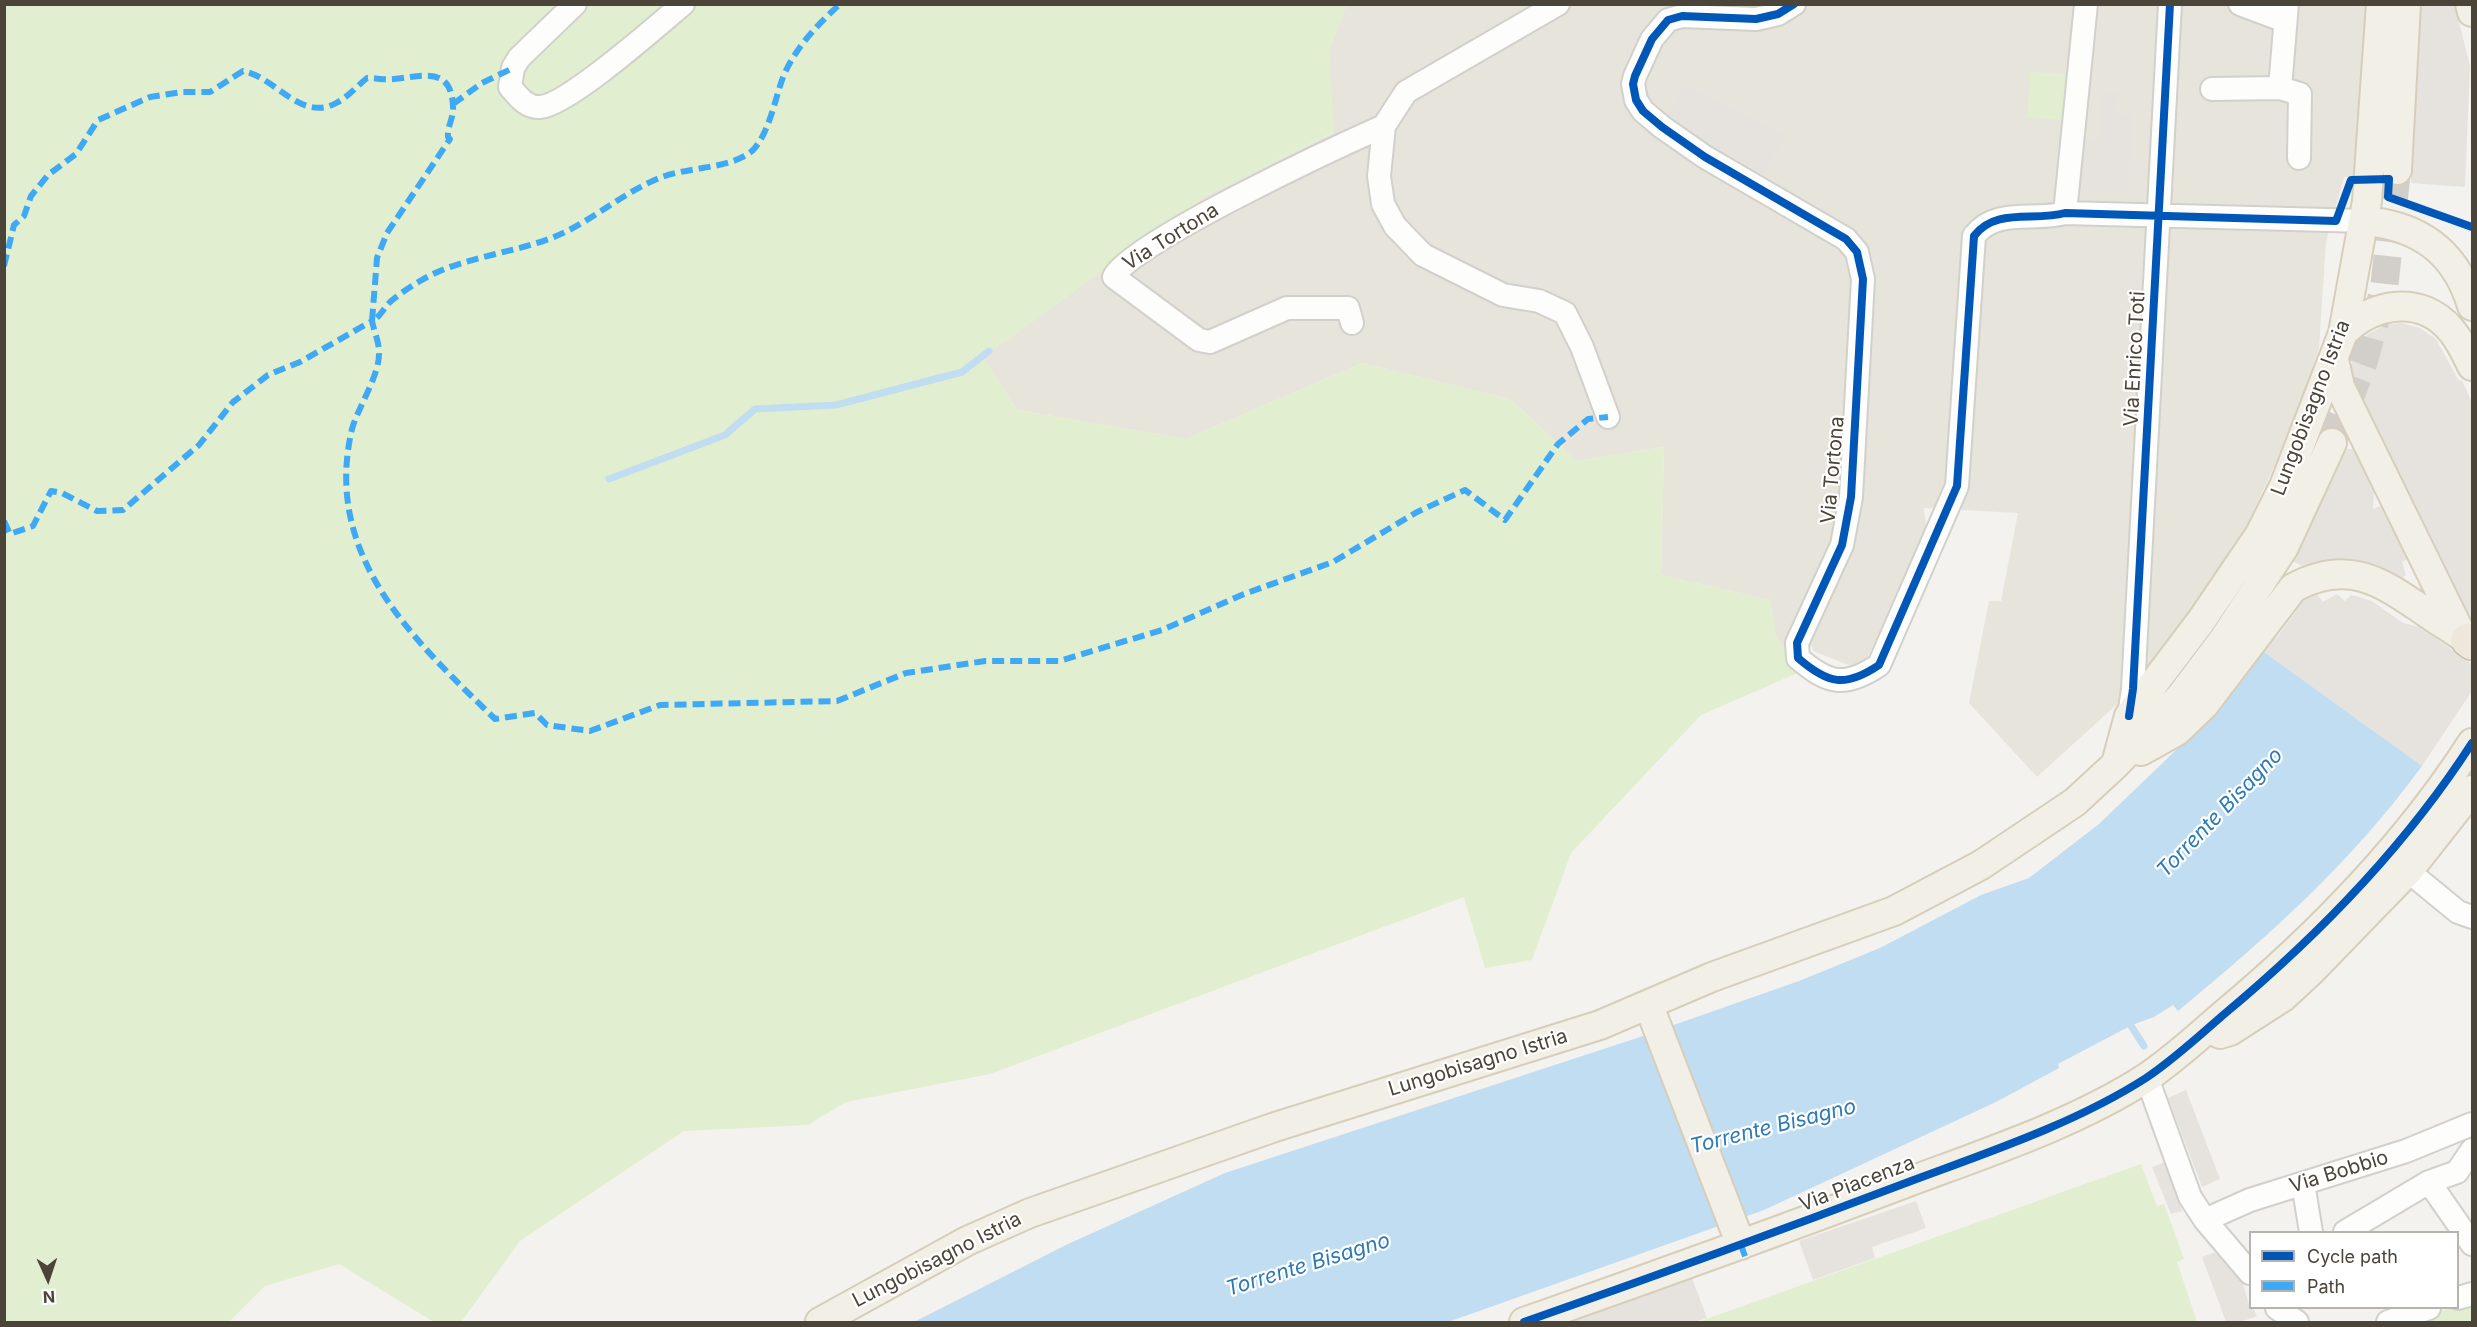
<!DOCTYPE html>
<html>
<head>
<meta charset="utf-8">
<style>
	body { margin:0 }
	#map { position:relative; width:2477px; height:1327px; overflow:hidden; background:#f4f2ee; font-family:Inter,sans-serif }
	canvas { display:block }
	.frame { position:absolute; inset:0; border:6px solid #4b4439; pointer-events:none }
	.legend { position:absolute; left:2249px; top:1231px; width:210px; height:78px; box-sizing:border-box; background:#fff; border:2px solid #b7b4b0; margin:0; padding:8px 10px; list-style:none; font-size:18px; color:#4b4439 }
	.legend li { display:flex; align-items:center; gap:12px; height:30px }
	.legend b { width:30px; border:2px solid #b7b4b0 }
	.north { position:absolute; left:18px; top:1249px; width:60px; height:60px; -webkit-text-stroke:4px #fff; paint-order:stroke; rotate:177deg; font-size:16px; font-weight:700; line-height:24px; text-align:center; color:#4b4439 }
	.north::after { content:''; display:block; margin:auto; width:21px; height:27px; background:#4b4439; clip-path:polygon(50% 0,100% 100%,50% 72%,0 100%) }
</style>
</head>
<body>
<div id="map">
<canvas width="2477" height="1327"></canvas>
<div class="frame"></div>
<ul class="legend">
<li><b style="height:8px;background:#0057b8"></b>Cycle path</li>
<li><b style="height:8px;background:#3fa9f5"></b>Path</li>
</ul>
<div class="north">N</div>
</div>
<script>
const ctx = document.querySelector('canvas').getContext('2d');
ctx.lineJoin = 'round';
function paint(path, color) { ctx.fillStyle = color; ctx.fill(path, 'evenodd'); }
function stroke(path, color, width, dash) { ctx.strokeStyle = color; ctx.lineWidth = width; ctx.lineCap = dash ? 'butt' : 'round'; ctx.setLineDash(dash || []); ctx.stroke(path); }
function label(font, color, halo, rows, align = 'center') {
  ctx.font = font + ' Inter,sans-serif'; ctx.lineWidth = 4.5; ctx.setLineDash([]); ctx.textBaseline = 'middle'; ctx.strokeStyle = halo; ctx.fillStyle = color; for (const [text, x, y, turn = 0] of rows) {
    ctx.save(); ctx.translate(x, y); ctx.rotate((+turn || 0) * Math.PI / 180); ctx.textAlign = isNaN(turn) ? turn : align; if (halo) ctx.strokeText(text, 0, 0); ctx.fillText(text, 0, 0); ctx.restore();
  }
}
paint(new Path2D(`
	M1346 5H2373L2362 177H2344L2326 242 2319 348 2309 380 2295 421 2248 523 2177 632 2114 707 2037 777 1969 703 1989 601H2001L2018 513 1924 508 1927 534 1861 670 1813 651 1812 646 1808 647 1800 672 1776 637 1770 600 1661 575 1664 447 1577 461 1510 399 1362 363 1186 439 1017 410 983 357 1205 196 1333 133 1329 51Z`), '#e7e4dc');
paint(new Path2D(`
	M8 5H1346L1329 51 1334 132 1205 196 983 357 1017 410 1186 439 1362 363 1510 399 1577 461 1664 447 1661 575 1770 600 1776 637 1800 672 1701 715 1571 853 1532 960 1485 968 1464 897 990 1074 846 1102 808 1125 684 1131 520 1241 461 1322H434L339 1264 265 1286 229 1322H5L4 9Z
	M2030 72 2067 74 2063 120 2027 117Z
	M2141 1164 2157 1206 2164 1204 2184 1259 2177 1262 2197 1322H1698Z
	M2472 1303V1322H2408L2450 1308Z`), '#e1eecf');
paint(new Path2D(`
	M2420 5H2455L2470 66 2465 187 2411 183Z
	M1686 84 1785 135 1763 174 1709 144 1668 116Z
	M2103 93H2119L2117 113 2132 114 2128 193 2079 191 2082 138 2100 139Z
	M2402 323 2420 328 2436 339 2459 381 2462 380 2472 403V629L2354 390 2351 365 2358 346 2368 334 2385 325Z
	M2347 449H2357V456L2374 490 2373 509 2387 503 2412 557 2402 562 2406 575 2394 585 2309 570 2293 561Z
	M2312 588 2323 602 2337 594 2345 601 2351 595 2356 596 2372 601 2403 623 2420 627 2472 664V691L2422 766 2260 649V645L2277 637 2296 611 2289 603Z
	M2186 1090 2220 1179 2202 1187 2168 1098Z
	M2165 1162 2182 1211 2171 1214 2152 1167Z
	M1916 1201 1926 1228 1872 1247 1875 1258 1813 1280 1799 1241Z
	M2218 1251 2243 1284 2250 1308H2253L2257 1316 2240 1322H2226L2202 1257Z
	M1692 1278 1707 1318 1695 1322H1570Z`), '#e6e3df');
paint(new Path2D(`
	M2260 649 2422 766C2353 861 2268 937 2178 1011L2173 1005 2154 1017 2132 1025 2058 1064 2059 1068 1996 1102 1764 1210 1448 1322H914L1068 1244 1225 1173 1634 1039 1799 981 1880 948 1981 895 2029 878 2099 824 2175 751 2212 711Z`), '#c0ddf1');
stroke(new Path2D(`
	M609 479 725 435 755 409 836 405 962 372 989 351
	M2126 1018 2144 1046`), '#c0ddf1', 7);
stroke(new Path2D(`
	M2332 443 2363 364 2384 289 2397 170`), '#d2cfca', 28, [28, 14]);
const minor = new Path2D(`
	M575 4 519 58 513 68 510 87C518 96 526 108 540 107 568 105 658 25 683 4
	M1558 4 1406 92 1384 126 1379 176 1383 204 1395 226 1423 255 1503 295 1539 301 1565 313 1582 347 1608 417
	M1794 4 1778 14 1756 19 1682 16 1668 20 1652 39 1635 76 1633 84 1636 100 1643 111 1662 127 1705 157 1846 239 1857 252 1863 279 1851 497 1842 545 1797 643 1798 658C1828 684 1845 688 1879 665L1957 486 1974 236C1996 207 2034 222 2065 213L2365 221
	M2240 4 2285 21
	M2287 4 2280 88 2300 94 2299 158
	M2212 89 2280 88
	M2065 213 2086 4
	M1352 323 1348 308H1287L1210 342 1199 340 1114 277C1128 244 1341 145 1384 126
	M2129 716 2133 689 2170 4
	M2408 871 2458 912 2472 917
	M2147 1078 2190 1197 2205 1220 2250 1273
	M2429 1182 2472 1244
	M2303 1183 2311 1232
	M2205 1220 2250 1200 2406 1151 2472 1124
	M2345 1232 2429 1182 2457 1172 2472 1150
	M2458 1298 2472 1294
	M2277 1308 2297 1322
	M2388 1322 2429 1308`);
const major = new Path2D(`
	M2470 4 2472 12
	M2397 170 2406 4
	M2365 221C2420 226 2456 252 2472 306
	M2343 333C2372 303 2421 294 2451 330 2460 340 2466 354 2472 366
	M2334 359 2340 387 2460 632
	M2141 751 2177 731 2204 705 2293 588C2356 553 2392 591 2445 625 2454 630 2463 638 2472 642
	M2117 760 2129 716 2201 621 2260 534 2284 486 2343 333 2367 201 2381 4
	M1649 1006 1741 1245
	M2220 1034 2230 1031 2283 997 2310 972 2408 871 2472 790
	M820 1322 967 1241 1030 1213 1275 1127 1600 1025 1712 977 1894 911 1981 865 2075 802 2115 765 2181 696 2224 639 2284 547 2332 443
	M1524 1322C1653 1277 1782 1230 1911 1181 1989 1152 2076 1123 2146 1078 2173 1060 2198 1037 2222 1016 2317 937 2405 847 2472 743`);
const highway = new Path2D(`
	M2468 640 2472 643`);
stroke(minor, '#d2d0cb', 26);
stroke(major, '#d6cebb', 32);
stroke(highway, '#ccbfa9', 36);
stroke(minor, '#fdfdfc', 22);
stroke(major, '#f2efe6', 28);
stroke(highway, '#ede8db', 33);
stroke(new Path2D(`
	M453 104 482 83 513 68
	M4 266 14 225 24 216 31 196 48 175 76 154 98 120 150 97 182 92H210L243 71C276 77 302 124 338 102 349 96 357 86 367 78 376 78 385 80 394 79 423 76 451 66 453 106 454 118 447 126 448 137L450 139 387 233 377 258 372 321C381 316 383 309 390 302 399 294 410 287 420 281 460 257 511 254 554 237 591 222 621 194 657 179 687 166 729 170 752 151 768 136 775 100 782 80 793 50 817 25 840 4
	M4 521 10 534 33 526 51 491 62 493 97 511 123 510 199 445 233 402 268 375 300 362 372 321C374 331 379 342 379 352 380 375 358 407 352 429 322 556 414 640 495 719L535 713 547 725 590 731 660 705 837 701 906 673 985 661H1059L1162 630 1244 594 1333 562 1417 512 1465 490 1505 520 1558 444 1588 419 1608 417
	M1741 1245 1746 1259`), '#3fa9f5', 6, [12, 6]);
stroke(new Path2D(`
	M1794 4 1778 14 1756 19 1682 16 1668 20 1652 39 1635 76 1633 84 1636 100 1643 111 1662 127 1705 157 1846 239 1857 252 1863 279 1851 497 1842 545 1797 643 1798 658C1828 684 1845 688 1879 665L1957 486 1974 236C1996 207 2034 222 2065 213L2336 221 2351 180 2389 179 2388 197 2472 227
	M2129 716 2133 689 2170 4
	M1524 1322C1653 1277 1782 1230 1911 1181 1989 1152 2076 1123 2146 1078 2173 1060 2198 1037 2222 1016 2317 937 2405 847 2472 743`), '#0057b8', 8);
label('20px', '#4b4439', '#fff', [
	["Via Tortona",1171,237,-32],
	["Via Enrico Toti",2135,359,-87],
	["Lungobisagno Istria",2311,408,-69],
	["Via Tortona",1833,470,-85],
	["Lungobisagno Istria",1478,1063,-17],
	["Via Bobbio",2339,1172,-17],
	["Via Piacenza",1857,1184,-21],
	["Lungobisagno Istria",937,1260,-27]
]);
label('italic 21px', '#2e7ab2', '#fff', [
	["Torrente Bisagno",2220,813,-46],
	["Torrente Bisagno",1773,1127,-14],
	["Torrente Bisagno",1308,1265,-17]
]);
</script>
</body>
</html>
